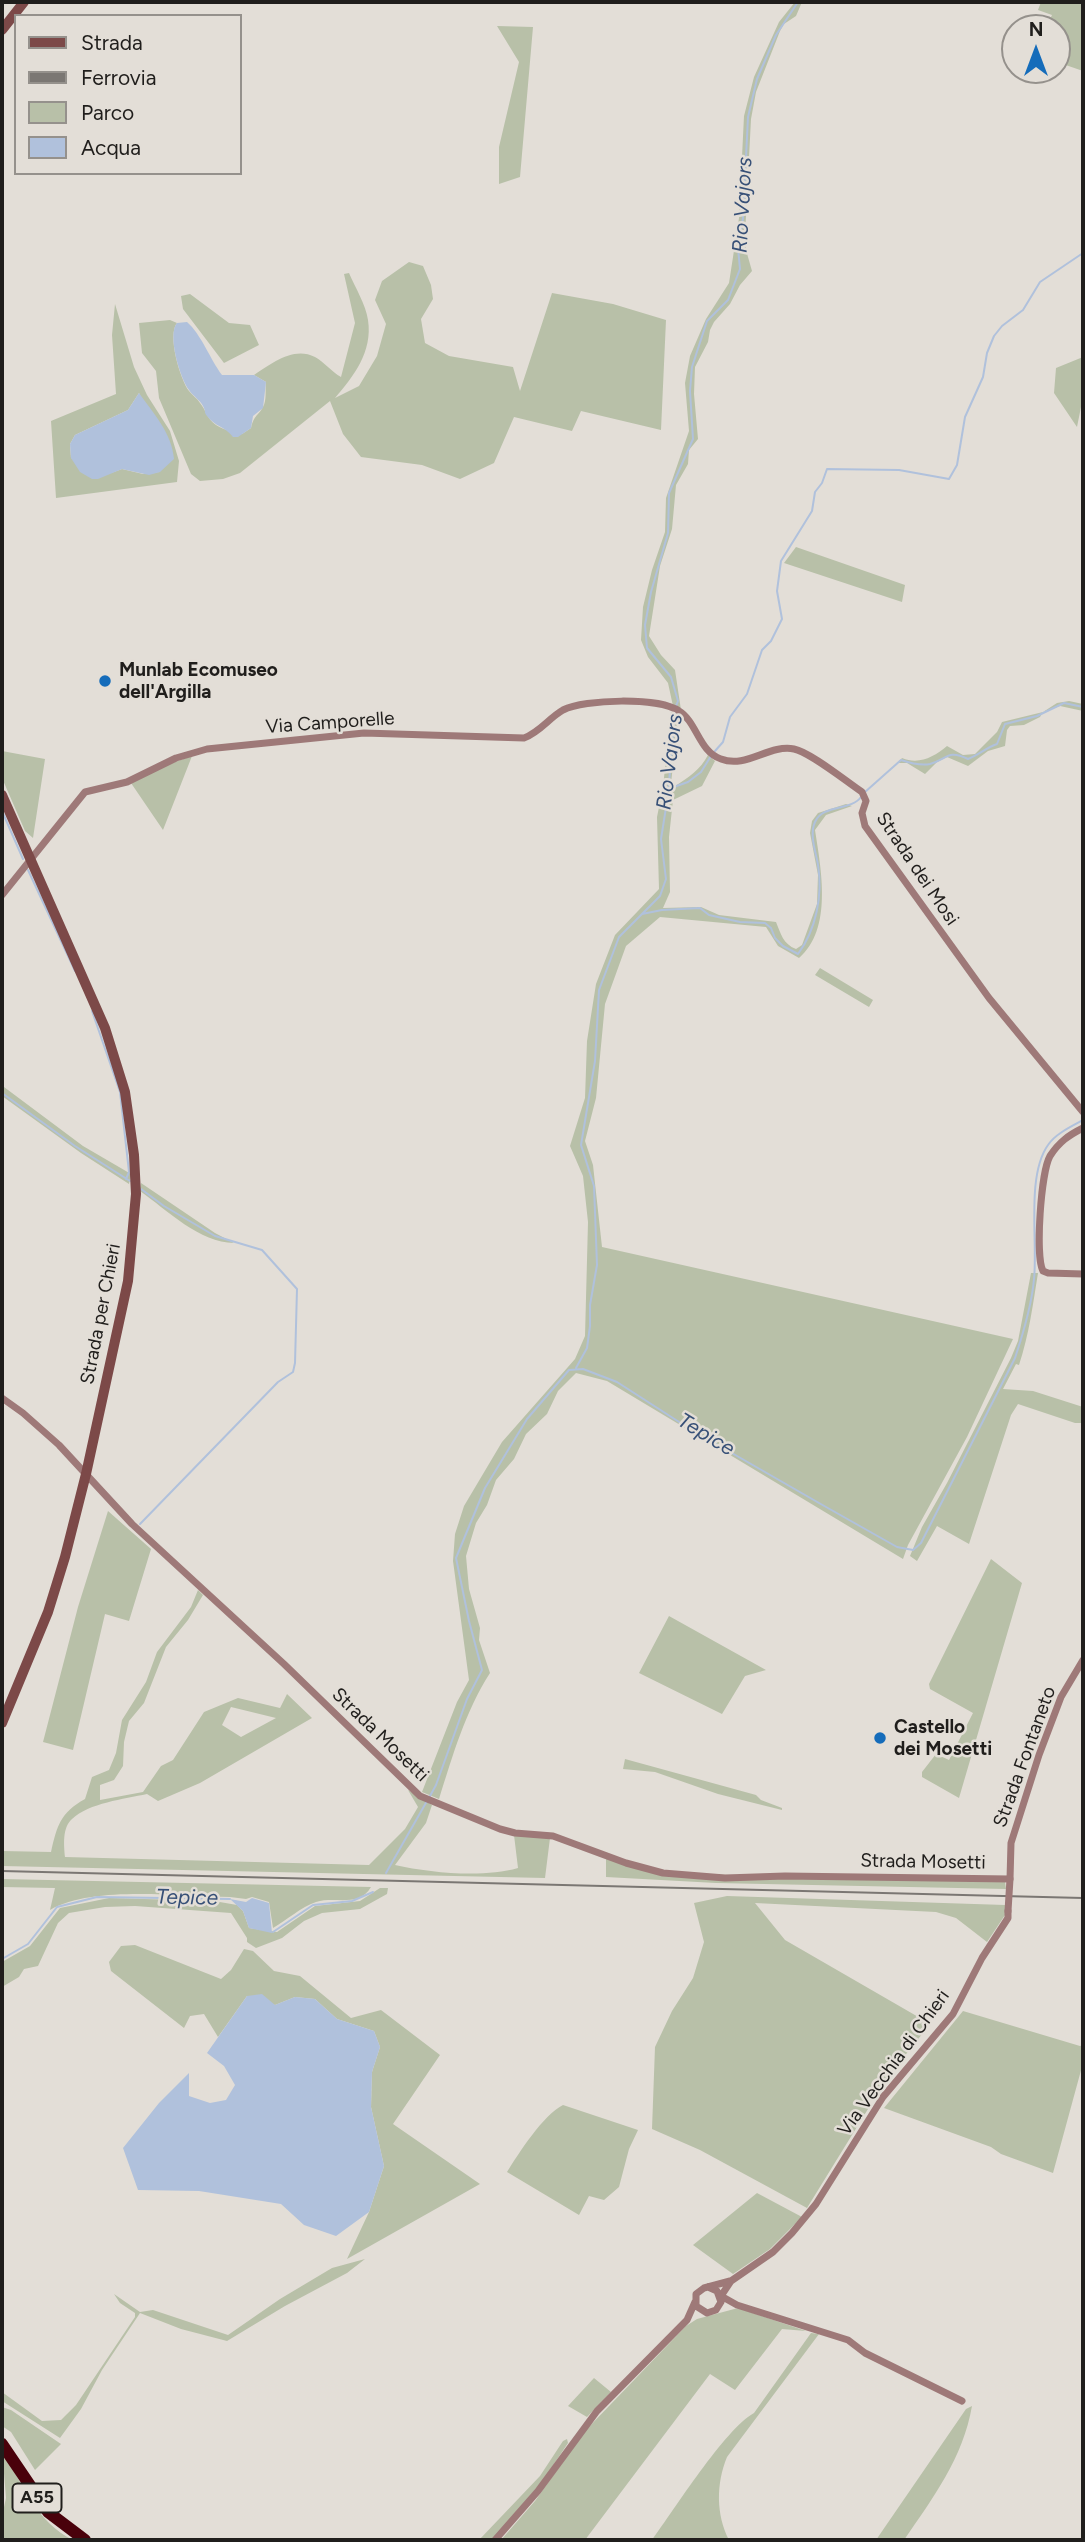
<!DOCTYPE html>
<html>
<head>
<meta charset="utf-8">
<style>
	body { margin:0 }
	#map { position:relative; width:1085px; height:2542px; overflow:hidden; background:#e3ded7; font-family:Figtree,sans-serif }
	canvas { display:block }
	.frame { position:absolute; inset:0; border:4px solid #201e1c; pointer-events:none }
	.legend { position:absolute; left:14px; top:14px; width:228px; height:161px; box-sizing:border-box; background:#e3ded7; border:2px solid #95918c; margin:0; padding:9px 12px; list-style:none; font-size:21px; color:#201e1c }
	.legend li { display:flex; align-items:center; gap:14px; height:35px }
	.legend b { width:35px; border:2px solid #95918c }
	.north { position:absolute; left:1001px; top:14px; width:70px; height:70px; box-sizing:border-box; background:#e3ded7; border:2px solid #95918c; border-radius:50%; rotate:0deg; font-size:19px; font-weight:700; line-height:28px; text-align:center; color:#201e1c }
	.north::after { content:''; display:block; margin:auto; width:24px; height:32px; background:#156cba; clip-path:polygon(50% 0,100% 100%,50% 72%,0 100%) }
</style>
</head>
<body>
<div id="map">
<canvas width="1085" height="2542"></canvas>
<div class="frame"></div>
<ul class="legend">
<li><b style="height:9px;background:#7c4948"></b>Strada</li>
<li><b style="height:9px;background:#7b7773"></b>Ferrovia</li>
<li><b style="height:19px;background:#b8c0a8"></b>Parco</li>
<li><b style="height:19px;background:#b0c1dc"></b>Acqua</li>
</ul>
<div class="north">N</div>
</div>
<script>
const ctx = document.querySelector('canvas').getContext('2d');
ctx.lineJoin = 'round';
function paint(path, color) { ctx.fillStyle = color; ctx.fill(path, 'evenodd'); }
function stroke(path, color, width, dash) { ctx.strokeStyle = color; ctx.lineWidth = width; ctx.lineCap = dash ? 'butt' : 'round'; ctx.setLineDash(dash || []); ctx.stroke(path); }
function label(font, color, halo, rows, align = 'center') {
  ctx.font = font + ' Figtree,sans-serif'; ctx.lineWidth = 5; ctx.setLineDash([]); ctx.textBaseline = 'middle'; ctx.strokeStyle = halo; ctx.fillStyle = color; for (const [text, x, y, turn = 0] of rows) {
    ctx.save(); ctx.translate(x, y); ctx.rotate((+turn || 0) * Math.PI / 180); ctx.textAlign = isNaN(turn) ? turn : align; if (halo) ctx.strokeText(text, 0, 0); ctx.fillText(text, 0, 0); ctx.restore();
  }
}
paint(new Path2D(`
	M795 2H802L796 16 784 24 780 31 756 92 751 119 745 235 746 250 752 271 740 285 730 304 714 322 710 330 708 342 695 367 694 394 698 439 689 450 688 464 676 485 672 529 660 566 649 636 661 655 675 670 681 710 673 706 668 683 648 657 641 640 643 607 652 570 665 532 666 498 689 431 685 383 690 356 706 319 729 283 739 218 744 116 754 77 779 22Z
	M1041 2H1083V71L1057 62V28H1046L1052 15 1038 10Z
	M497 26 533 27 520 177 499 184V147L519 62Z
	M409 262 423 266 431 285 433 299 421 319 425 343 449 356 513 367 520 391 552 293 613 304 666 320 661 430 581 411 572 431 514 417 494 463 460 479 422 465 361 457 343 434 330 401 240 473 223 479 200 481 191 474 159 398 156 371 142 353 139 323 170 320 177 323C167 335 180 379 189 391 192 395 197 398 200 403 206 410 207 419 216 425 224 430 233 432 242 434L251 428C254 415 258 416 263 407 267 400 265 390 266 382L254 375C271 364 293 346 315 357 324 362 332 372 341 377L355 323 344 274 349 273C355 287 366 305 368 320 373 352 353 377 335 398L359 386 377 356 386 324 375 300 382 281Z
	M190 294 229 323 250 325 259 345 224 363 183 309 181 296Z
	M115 304 134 367 147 395 170 431 179 461 177 482 56 498 51 421 116 394 112 335ZM139 393 166 464 159 472 143 474 122 469 111 473 71 458 70 444 75 435 128 410Z
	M1083 357V397L1077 427 1054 393 1056 368Z
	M796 547 905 585 902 602 784 563Z
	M1069 701 1083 704V711L1060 706 1043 712 1040 717 1024 725 1010 726 1007 730 1005 746 988 751 968 766 947 757 937 762 925 774 907 763H898L902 758C919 765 934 757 947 746L963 755 975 754 997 732 1002 722 1043 712 1057 703Z
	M671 712 679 714 671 783 675 786C689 777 700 770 708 755L715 761 702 786 673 800 669 837 670 892 663 908 701 907 719 915 776 922C781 934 783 944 796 949L802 945 817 904 818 875 810 833 812 821 818 813 846 804 852 806 826 815 815 830C821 869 833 929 799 958L778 946 766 927 660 917 626 946 605 1004 596 1098 585 1141 593 1165 602 1247 1013 1339 967 1437 908 1545 903 1559 607 1381 576 1373 558 1391 547 1414 526 1434 514 1459 496 1480 487 1505 476 1523 466 1556 469 1589 480 1628 479 1640 490 1673C465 1712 453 1755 439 1799L422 1792 457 1702 469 1680 453 1561 455 1534 464 1506 502 1442 575 1359 585 1336 588 1222 583 1176 570 1146 585 1098 587 1041 596 984 615 935 659 889 657 817 663 787Z
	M2 751 45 759 33 838 25 831 2 778Z
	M192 756 163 830 131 783 172 763Z
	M820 968 873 1000 869 1007 815 975Z
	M4 1087 83 1146 131 1174 129 1184 81 1153 2 1096Z
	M141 1183 215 1233 234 1243C200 1243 167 1210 140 1191Z
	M1031 1273H1038C1033 1304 1029 1335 1019 1365L1016 1364 1003 1389 1033 1391 1083 1407V1423H1075L1018 1404 1011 1415 969 1544 937 1526 917 1561 910 1556 922 1527 947 1483 1011 1358 1018 1341Z
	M108 1511 151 1549 129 1621 105 1614 73 1750 43 1742 78 1607Z
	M991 1559 1022 1583 959 1798 922 1777V1772L936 1754 949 1760 973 1713 930 1689 929 1684Z
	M198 1590 203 1595 188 1620 166 1647 144 1703 129 1721 124 1742 123 1766 114 1780 100 1785V1800L143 1792 161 1766 173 1760 204 1712 238 1698 280 1708 287 1694 312 1718 200 1783 158 1801 147 1794C124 1799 89 1803 72 1819 62 1828 64 1845 65 1857L369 1865 405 1829 418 1807 408 1790 432 1805 426 1823 395 1865C431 1873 483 1878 518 1868L514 1835 550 1838 545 1878 2 1866V1851L51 1852C57 1826 60 1813 85 1799L92 1777 109 1770 116 1753 122 1720 146 1682 157 1652 191 1607ZM231 1707 276 1718 241 1737 222 1725Z
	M669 1616 766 1670 745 1676 722 1714 639 1673Z
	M625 1759 756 1795 761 1800 782 1808V1810L718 1794 655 1772 623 1769Z
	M606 1858 656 1873 1005 1882 1006 1889 716 1883 606 1877Z
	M2 1879 371 1887C359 1908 335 1896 316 1902 301 1907 287 1920 273 1928L269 1902 252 1897 246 1899 230 1897C179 1897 94 1885 50 1910L55 1888 2 1887Z
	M380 1888H388L387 1894 360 1909 322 1913 304 1921 282 1938 256 1948 247 1942V1938L231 1913 135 1906 105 1907 69 1913 58 1923 38 1966 24 1969 19 1977 2 1987V1962L30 1946 60 1908 109 1898 214 1901 237 1905 243 1911 249 1928 277 1932 315 1906 360 1901Z
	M727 1896 1005 1905V1915L987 1942 956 1918 936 1912 755 1903 785 1940 927 2022 919 2032 923 2033 870 2099 868 2109 807 2208 700 2150 652 2129 655 2047 672 2011 693 1978 704 1942 694 1903Z
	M135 1945 221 1979 231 1970 244 1949 253 1951 274 1971 300 1976 351 2018 381 2010 440 2055 393 2124 480 2184 347 2259 369 2212 384 2166 371 2107 372 2072 380 2047 374 2031 337 2019 315 1999 295 1997 275 2005 247 1996 218 2037 204 2014 190 2016 184 2028 111 1971 109 1962 121 1946Z
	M963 2011 1080 2046 1083 2045V2063L1053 2173 1001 2154 991 2147 884 2108Z
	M563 2105 638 2130 629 2149 619 2187 604 2200 589 2196 579 2215 507 2172C519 2153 543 2115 563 2105Z
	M757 2193 802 2217 770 2249 733 2274 693 2245Z
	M365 2259 347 2273 285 2306 227 2341 181 2329 140 2313 102 2370 81 2409 60 2438 2 2401V2392L42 2421 61 2420 76 2405 135 2317V2313L120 2303 114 2294 140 2312 153 2310 228 2335 280 2299 332 2268Z
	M738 2308 806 2331 782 2329 735 2390 710 2374 585 2540H501L535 2501 585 2431 686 2326 697 2319Z
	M811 2333 819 2334 727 2457C716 2484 716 2515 729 2540H652C674 2510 725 2429 754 2413Z
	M594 2378 611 2392 587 2417 568 2406Z
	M972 2406C963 2458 933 2498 904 2540H876L966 2409Z
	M2 2407 11 2410 61 2444 35 2470 11 2432 2 2426Z
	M567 2439 568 2443 544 2479 492 2540H479L540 2476 563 2441Z
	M2 2449C21 2482 37 2523 73 2540H2V2516L6 2498Z`), '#b8c0a8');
paint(new Path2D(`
	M187 322C201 334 210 359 222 375H254L266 382 263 408 253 416 251 428 238 437H233C226 427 214 426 207 416 203 410 207 414 203 406 200 400 193 396 189 390 180 378 167 335 177 323Z
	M139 393C153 413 172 433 174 459L160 472 149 475 122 469 98 479H92L80 472 71 458 70 444 75 435 128 410Z
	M252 1898 269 1903 272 1933 249 1928 243 1911 230 1899 246 1902Z
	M262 1994 275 2005 295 1997 315 1999 337 2019 374 2031 380 2047 372 2072 371 2107 384 2166 369 2212 336 2236 304 2225 281 2204 199 2191 138 2190 123 2148 159 2103 189 2073V2096L210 2103 226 2100 235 2085 224 2066 207 2053 247 1996Z`), '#b0c1dc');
stroke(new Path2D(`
	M676 706 678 701 671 677 647 648 645 625 651 592 668 533 669 493 693 439 690 391 692 367 707 321 728 300 740 269 738 248 743 218 748 117 757 79 776 35 798 2
	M715 751 723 742 730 717 747 694 762 650 771 641 782 619 777 591 781 561 812 511 815 492 822 483 827 469 899 470 949 479 957 465 965 417 983 377 987 353 994 336 1002 326 1023 310 1040 282 1083 253
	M668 789 688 782 701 772 711 756
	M865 792 901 760C910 763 921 766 930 764 948 759 947 749 968 759 978 755 986 748 997 744L1005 724 1037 716 1064 703 1083 707
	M2 811 23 859
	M28 870 75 971
	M642 914 662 910 700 908 709 915 740 922 765 923 771 928 775 938 783 946 798 954C816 930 823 895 818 865 816 852 809 835 815 822 823 804 851 811 861 797
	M92 1011 120 1092 129 1172 126 1179
	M2 1093 75 1146 130 1181
	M576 1368 587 1348 590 1326V1305L597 1265 594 1186 581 1145 595 1061 599 990 619 937 660 896 666 879 661 839 668 795 675 711
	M140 1524 278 1382 293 1372 295 1363 297 1289 262 1250 215 1236 164 1206 141 1189
	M430 1796 436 1785 467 1699 482 1670 469 1621 456 1558 485 1488 527 1419 569 1370 583 1369 617 1382 690 1429 819 1503 897 1547 913 1550 921 1543 1015 1358C1023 1334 1032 1303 1034 1279 1038 1242 1026 1176 1048 1145 1055 1134 1072 1126 1083 1120
	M386 1873 427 1801
	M273 1932 313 1905 352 1901 373 1892
	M2 1959 28 1944 57 1907 97 1897 230 1899`), '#b0c1dc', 2);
stroke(new Path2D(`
	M2 895 85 792 127 782 176 758 207 749 364 733 524 738C540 732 549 718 563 710 585 699 658 697 679 711 697 722 699 752 721 759 746 769 769 744 794 749 810 752 847 782 862 792L866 801 862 813 865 826 989 998 1083 1112
	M1083 1128C1069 1135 1059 1142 1050 1156 1041 1172 1035 1256 1043 1271L1048 1273 1083 1274
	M2 1398 23 1413 59 1445 132 1524 284 1664 420 1796 500 1829 515 1833 553 1836 626 1863 663 1873 725 1878 785 1876 1010 1879 1011 1843 1039 1755 1061 1697 1083 1660
	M708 2287 717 2291 721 2302 716 2310 707 2313 696 2306V2294L704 2288 730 2281
	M962 2401 865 2353 848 2340 737 2305 721 2296 731 2281 773 2252 792 2233 816 2204 883 2097 953 2014 982 1958 1008 1918V1911
	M495 2540 538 2491 597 2411 687 2320 695 2302`), '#9e7978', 7);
stroke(new Path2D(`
	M2 30 24 2
	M2 795 105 1028 125 1092 134 1155 136 1194 128 1281 86 1474 65 1557 48 1612 2 1723`), '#7c4948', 10);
stroke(new Path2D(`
	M2 2444 48 2512 85 2540`), '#49010b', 12);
stroke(new Path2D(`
	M2 1871 1083 1898`), '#7b7773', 2);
stroke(new Path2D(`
	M1008 1911 1010 1879`), '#9e7978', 7);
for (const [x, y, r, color] of [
	[105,681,7,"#156cba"],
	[880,1738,7,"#156cba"]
]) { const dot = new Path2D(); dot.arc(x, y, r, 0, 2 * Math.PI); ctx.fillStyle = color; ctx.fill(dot); stroke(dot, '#e3ded7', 2.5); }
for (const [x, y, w] of [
	[37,2498,49]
]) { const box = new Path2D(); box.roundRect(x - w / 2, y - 14.5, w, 29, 5); ctx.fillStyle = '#e3ded7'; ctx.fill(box); stroke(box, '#201e1c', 2); }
label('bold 18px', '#201e1c', null, [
	["A55",37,2498]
]);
label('bold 19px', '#201e1c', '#e3ded7', [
	["Munlab Ecomuseo",119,670],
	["dell'Argilla",119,692],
	["Castello",894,1727],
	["dei Mosetti",894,1749]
], 'left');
label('19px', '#201e1c', '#e3ded7', [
	["Via Camporelle",330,723,-4],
	["Strada dei Mosi",917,869,56],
	["Strada per Chieri",101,1314,-79],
	["Strada Mosetti",380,1735,44],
	["Strada Fontaneto",1025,1757,-70],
	["Strada Mosetti",923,1862,1],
	["Via Vecchia di Chieri",894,2063,-54]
]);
label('italic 21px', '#375077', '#e3ded7', [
	["Rio Vajors",743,205,-87],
	["Rio Vajors",670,762,-83],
	["Tepice",706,1435,31],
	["Tepice",187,1898,1]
]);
</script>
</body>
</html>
